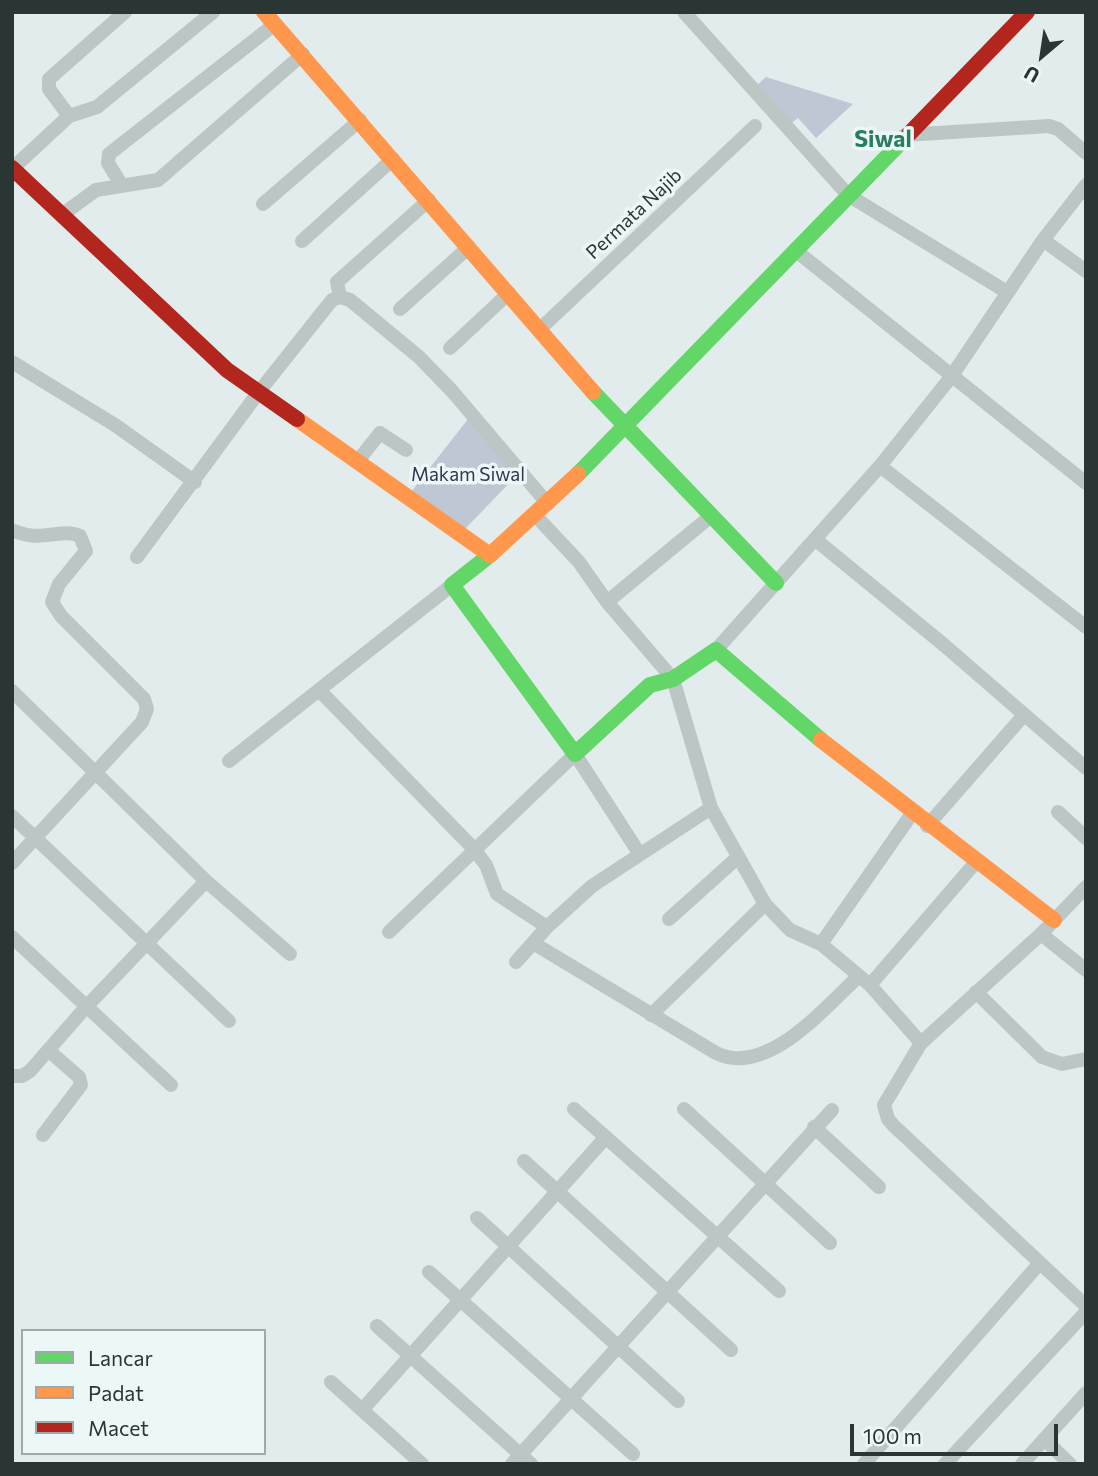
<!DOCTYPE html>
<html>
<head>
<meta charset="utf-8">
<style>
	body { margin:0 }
	#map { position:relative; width:1098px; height:1476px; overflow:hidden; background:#e3ecec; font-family:Commissioner,sans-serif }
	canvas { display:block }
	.frame { position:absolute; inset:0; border:14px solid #2a3633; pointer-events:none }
	.legend { position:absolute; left:21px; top:1329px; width:245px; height:126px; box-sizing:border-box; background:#ebf8f7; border:2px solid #9eaaa9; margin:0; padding:9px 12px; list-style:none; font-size:21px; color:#2a3633 }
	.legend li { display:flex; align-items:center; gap:14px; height:35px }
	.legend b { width:35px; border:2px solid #9eaaa9 }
	.north { position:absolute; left:1007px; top:21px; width:70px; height:70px; -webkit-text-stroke:5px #ebf8f7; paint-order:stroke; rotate:209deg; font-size:19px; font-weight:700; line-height:28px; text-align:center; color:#2a3633 }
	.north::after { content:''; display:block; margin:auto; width:24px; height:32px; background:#2a3633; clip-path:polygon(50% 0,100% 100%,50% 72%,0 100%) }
	.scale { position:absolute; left:850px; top:1424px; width:208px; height:32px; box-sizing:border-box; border:4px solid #2a3633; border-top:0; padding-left:9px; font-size:21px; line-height:24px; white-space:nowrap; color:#2a3633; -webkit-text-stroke:5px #ebf8f7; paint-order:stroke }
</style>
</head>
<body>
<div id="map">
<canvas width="1098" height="1476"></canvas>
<div class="frame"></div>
<ul class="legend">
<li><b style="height:9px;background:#63d668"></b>Lancar</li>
<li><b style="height:9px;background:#ff974d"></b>Padat</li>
<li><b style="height:9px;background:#b3261e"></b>Macet</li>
</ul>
<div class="north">U</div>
<div class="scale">100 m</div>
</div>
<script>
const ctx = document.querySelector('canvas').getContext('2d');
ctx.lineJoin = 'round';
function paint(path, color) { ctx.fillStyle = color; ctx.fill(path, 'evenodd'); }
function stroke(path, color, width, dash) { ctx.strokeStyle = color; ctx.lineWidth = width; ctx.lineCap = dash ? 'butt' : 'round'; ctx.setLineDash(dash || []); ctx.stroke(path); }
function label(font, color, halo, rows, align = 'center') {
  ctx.font = font + ' Commissioner,sans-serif'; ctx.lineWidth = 7; ctx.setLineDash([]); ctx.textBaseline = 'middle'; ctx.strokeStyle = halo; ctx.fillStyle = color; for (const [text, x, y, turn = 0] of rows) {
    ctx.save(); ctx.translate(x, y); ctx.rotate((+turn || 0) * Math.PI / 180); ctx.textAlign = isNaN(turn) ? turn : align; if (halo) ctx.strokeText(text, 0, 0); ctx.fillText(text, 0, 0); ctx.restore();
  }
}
paint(new Path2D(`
	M766 77 853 104 816 138 798 118 790 124 755 87Z
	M468 419 518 474 465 529 411 492Z`), '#bec7d3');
stroke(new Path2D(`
	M684 12 848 195 1007 292
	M69 116 49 89V79L125 12
	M905 135 1049 126 1058 129 1086 153
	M13 168 69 116 97 107 213 12
	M121 184 108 163 109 154 275 24
	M1086 185 1043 240 951 377 880 466 1086 627
	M263 204 360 120
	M63 214 96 190 158 180 303 54
	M1043 240 1086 271
	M302 241 393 159
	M795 250 1086 483
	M340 297 337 282 429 200
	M400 309 469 247
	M540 329 755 126
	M450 348 509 293
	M12 362 115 425 195 482
	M357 462 380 433 406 450
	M535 515 579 562 607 602 673 679 711 808 765 904 790 930 821 944 870 985 921 1043
	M12 530C42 544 60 527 80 536L86 551 59 584 52 602 61 616 144 699 147 709 142 722 12 863
	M816 540 944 645 1086 768
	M137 557 258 393 332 300 340 297 350 300 419 357 452 391 548 504
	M607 602 711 516
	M716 650 880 466
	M12 691 206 881 290 954
	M320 691 473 848 486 865 497 894 547 927
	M229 761 452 585
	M1058 812 1086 838
	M12 816 229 1021
	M927 826 1024 715
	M1086 887 1041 934 921 1043 884 1105 888 1119 893 1125 1086 1306
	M669 919 737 858
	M389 932 575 754 639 853
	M1041 934 1086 970
	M12 937 171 1085
	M533 943 716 1053C767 1078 825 1007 859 976
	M821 944 911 815
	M516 962 547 927 592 886 711 808
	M870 985 976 862
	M976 992 1042 1057 1062 1064 1086 1059
	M651 1015 765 904
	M12 1076H22L30 1071 86 1007 206 881
	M574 1109 779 1291
	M684 1109 830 1243
	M814 1127 879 1187
	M43 1135 81 1085 79 1077 48 1050
	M524 1161 731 1350
	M477 1218 678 1401
	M429 1272 633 1454
	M377 1326 531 1464
	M331 1382 422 1464
	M362 1410 606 1137
	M1044 1439 1070 1464
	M512 1464 832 1110
	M864 1464 1039 1264
	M945 1464 1086 1312
	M1022 1464 1086 1393`), '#bcc6c4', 14);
stroke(new Path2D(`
	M593 392 776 583
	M578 474 909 134
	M490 555 452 585 575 754 650 685 673 679 716 650 821 740`), '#63d668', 16);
stroke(new Path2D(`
	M264 12 593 392
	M297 419 490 555 578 474
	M821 740 1054 920`), '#ff974d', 16);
stroke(new Path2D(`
	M909 134 1027 12
	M12 168 227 370 297 419`), '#b3261e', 16);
label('19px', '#2a3633', '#ebf8f7', [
	["Permata Najib",634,214,-43]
]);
label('19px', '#303852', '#ebf8f7', [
	["Makam Siwal",468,475]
]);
label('bold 23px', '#2a7e5f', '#ebf8f7', [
	["Siwal",883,139]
]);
</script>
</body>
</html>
